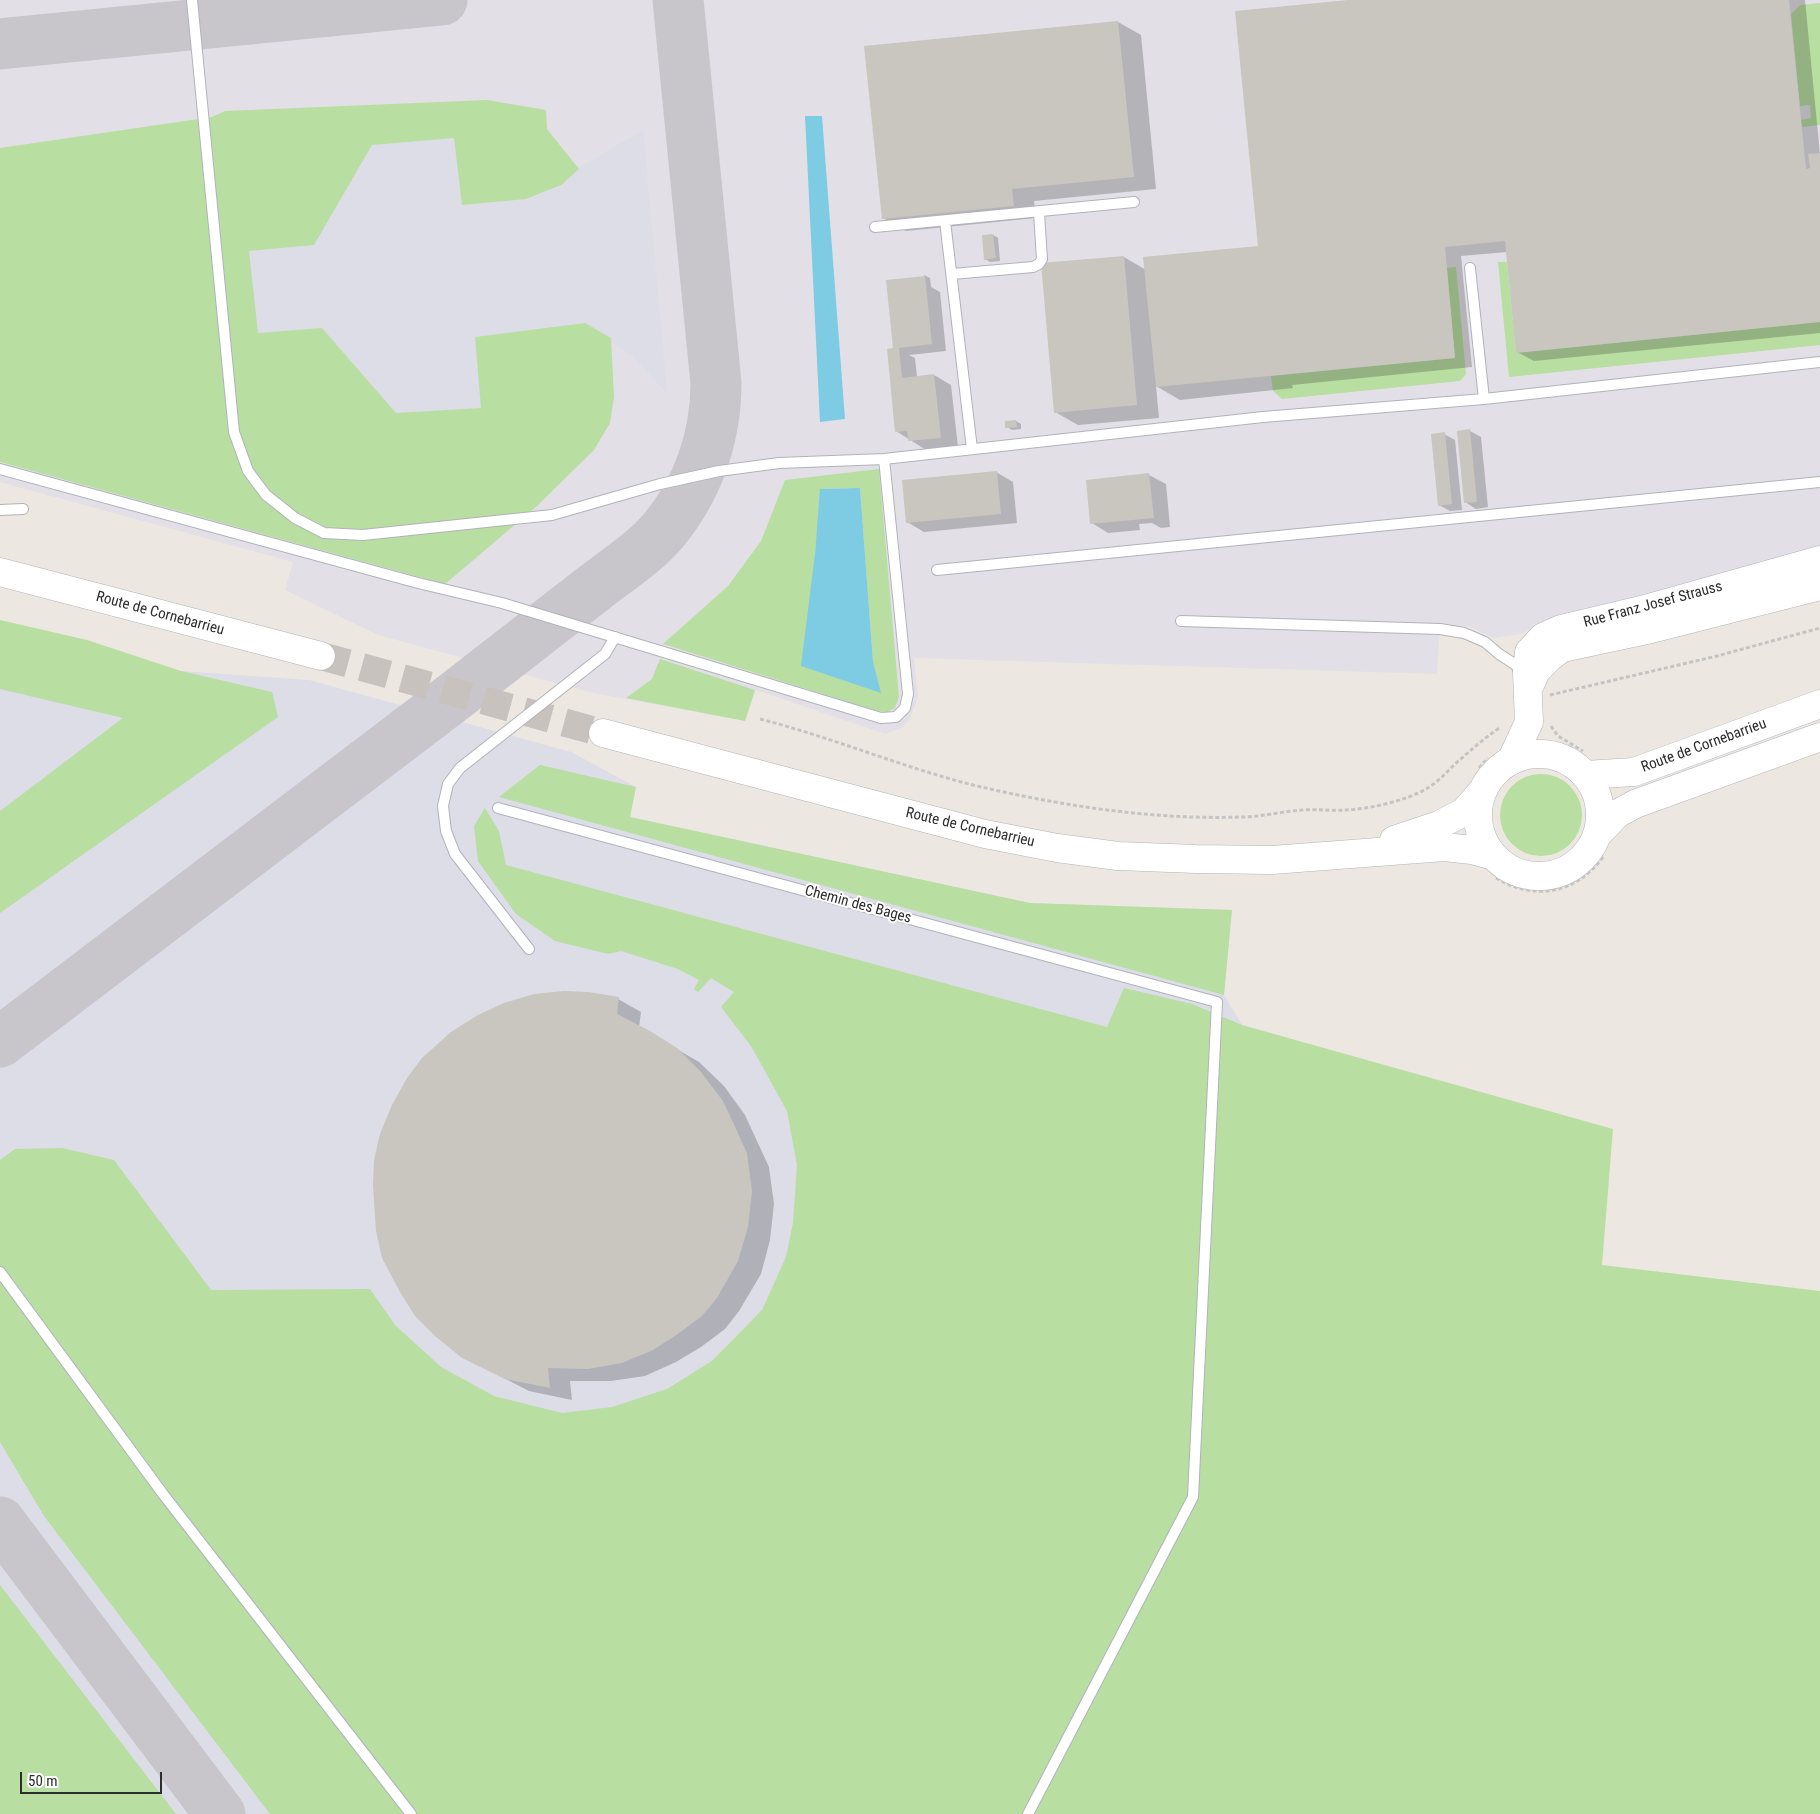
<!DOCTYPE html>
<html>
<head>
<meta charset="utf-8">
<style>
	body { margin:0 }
	#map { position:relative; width:1820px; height:1814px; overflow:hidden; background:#ede7e1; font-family:"Roboto Condensed",sans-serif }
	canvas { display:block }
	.scale { position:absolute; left:20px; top:1772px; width:142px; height:22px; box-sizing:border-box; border:2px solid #2d2d2d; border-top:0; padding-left:6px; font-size:15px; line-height:18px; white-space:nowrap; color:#2d2d2d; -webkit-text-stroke:4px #fff; paint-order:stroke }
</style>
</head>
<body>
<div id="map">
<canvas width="1820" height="1814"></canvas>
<div class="scale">50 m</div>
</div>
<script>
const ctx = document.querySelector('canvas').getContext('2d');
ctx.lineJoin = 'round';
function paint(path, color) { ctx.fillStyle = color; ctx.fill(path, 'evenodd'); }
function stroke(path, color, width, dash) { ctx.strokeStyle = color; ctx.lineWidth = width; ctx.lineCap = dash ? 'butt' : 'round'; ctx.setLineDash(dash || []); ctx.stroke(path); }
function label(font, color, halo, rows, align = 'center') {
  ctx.font = font + ' "Roboto Condensed",sans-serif'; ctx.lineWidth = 4; ctx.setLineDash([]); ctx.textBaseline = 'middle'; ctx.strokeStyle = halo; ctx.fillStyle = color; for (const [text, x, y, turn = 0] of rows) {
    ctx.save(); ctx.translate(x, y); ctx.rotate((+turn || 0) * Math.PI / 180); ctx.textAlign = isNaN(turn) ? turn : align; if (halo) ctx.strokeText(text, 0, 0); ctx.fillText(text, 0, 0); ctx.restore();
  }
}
paint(new Path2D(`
	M0 0H1820V550L1793 561 1554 617 1521 634 1494 638 1468 626H1440L1437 674 914 658 918 697 909 721 901 728 885 734 756 690 745 721 593 693 378 635 285 590 293 562 0 482Z`), '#e2e0e6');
paint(new Path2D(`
	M643 130 667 393 630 354 585 323 475 337 481 408 396 413 322 329 258 333 249 251 314 245 372 145 455 138 462 205 526 199Z
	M0 661 181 671 309 680 571 752 636 787 630 817 1030 903 1232 910 1224 995 1242 1025 1583 1814H0Z`), '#dcdde6');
paint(new Path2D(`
	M1820 3V125L1802 127 1801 120 1811 118 1810 105 1800 106 1791 14 1800 5Z
	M487 100 546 110 547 129 579 169 561 185 526 199 462 205 454 138 372 145 314 245 249 251 258 333 322 328 396 413 481 408 475 337 585 323 611 338 614 397 610 423 594 450 537 506 445 584 0 462V148L212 117 225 111Z
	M1498 262H1507L1516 353 1820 322V345L1509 377Z
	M1456 267 1466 374 1460 381 1282 399 1273 391 1271 376 1455 358 1447 268Z
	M879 469 899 697 895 708 887 712 877 711 663 644 728 586 761 541 785 480ZM860 488 873 662 815 554 821 489Z
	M0 620 87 640 181 671 272 692 278 717 0 913V811L123 718 0 689Z
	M660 659 755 690 745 721 626 698 652 679Z
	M540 765 636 787 630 817 1030 903 1232 910 1224 995 499 797Z
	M1500 815a41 41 0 1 1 82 0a41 41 0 1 1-82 0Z
	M485 808 499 831 506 865 1107 1027 1124 988 1192 1004 1242 1025 1613 1129 1602 1265 1820 1291V1814H270L44 1516 0 1442V1160L15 1149 62 1148 114 1160 211 1290 370 1289 395 1325 441 1367 494 1396 562 1413 612 1407 667 1389 712 1361 762 1310 786 1257 793 1223 797 1165 787 1111 751 1046 721 1007 734 992 711 978 698 992 694 989 699 980 678 969 621 951 608 954 555 941 516 914 478 861 474 826Z
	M0 1585 156 1788 176 1814H0Z`), '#b8dea2');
paint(new Path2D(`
	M822 116 845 419 820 422 805 116Z
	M860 488 873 662 881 693 801 666 815 554 820 489Z`), '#7ecbe4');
paint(new Path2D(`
	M1360 0H1805L1820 154V333L1534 361 1517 352 1507 252 1461 256 1472 367 1292 385 1293 388 1180 400 1156 386 1159 418 1078 425 1055 412 1124 257 1146 270 1260 248Z
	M1118 22 1141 35 1156 189 1034 201 1036 218 906 231 883 218Z
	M993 235 998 238 1000 261 990 262 985 259Z
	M924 275 930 278 931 287 940 292 946 351 909 355 915 358 917 377 934 375 951 385 958 447 926 450 896 431 897 349Z
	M1016 421 1021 424V429L1012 430 1007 427Z
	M1470 431 1481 437 1488 507 1476 509 1465 502Z
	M1444 434 1455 440 1462 510 1450 511 1439 505Z
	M996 472 1013 482 1017 523 924 532 907 522Z
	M1149 475 1166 484 1170 527 1161 528 1152 523 1139 524 1140 530 1108 533 1092 523Z
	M618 999 641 1012 639 1027 699 1062 724 1086 745 1115 769 1167 774 1204 770 1240 761 1274 739 1311 725 1329 701 1347 676 1362 645 1376 611 1381H570L572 1400 529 1391 463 1357Z`), '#0003');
stroke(new Path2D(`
	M0 44 442 0
	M0 1042C152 927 303 811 455 696 501 660 547 624 594 588 617 570 644 553 663 531 698 489 716 437 716 383L678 0
	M0 1522 220 1814`), '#c8c6cb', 51);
paint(new Path2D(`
	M1348 0H1789L1806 169 1810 168 1808 154 1820 153V322L1516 353 1505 241 1445 247 1455 358 1156 387 1143 257 1258 246 1235 11Z
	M1118 21 1134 177 1012 189 1014 206 882 219 864 46Z
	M993 234 996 258 984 260 982 235Z
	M1124 256 1137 405 1054 413 1041 263Z
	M925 276 932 344 899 348 902 378 934 374 941 438 908 441 907 431 895 432 887 349 893 348 886 280Z
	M1016 420 1017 427 1005 428V421Z
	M1470 429 1477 502 1464 503 1457 431Z
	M1445 432 1452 504 1438 506 1431 434Z
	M997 471 1001 514 906 523 902 480Z
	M1149 473 1154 518 1090 524 1086 480Z
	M564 991 588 992 619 997 617 1014 650 1031 677 1048 701 1072 723 1101 737 1131 747 1153 752 1191 748 1227 738 1261 717 1298 702 1316 678 1334 653 1350 622 1363 588 1369 548 1368 550 1388 505 1379 462 1358 435 1336 415 1316 400 1292 382 1258 376 1231 373 1185 374 1160 380 1134 392 1105 407 1078 422 1058 451 1032 478 1015 504 1003 534 994Z`), '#c9c5bf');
stroke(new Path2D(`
	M321 656 603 733`), '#c7c2bd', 28, [28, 14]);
const lane = new Path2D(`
	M192 0 234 432 248 471 266 495 295 518 324 533 363 535 552 515 660 484 719 471 779 463 884 459 1263 417 1484 399 1820 362
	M945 221 972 449
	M875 227 1134 202
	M1470 268 1484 399
	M952 274 1033 267 1039 264 1042 259 1039 213
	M0 469 418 583 502 603 881 718 896 717 905 708 908 694 884 459
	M0 510 23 509
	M937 570 1820 482
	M1181 621 1440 629 1464 633 1485 642 1499 654 1516 665 1521 675
	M498 808 1217 1002 1193 1497 1028 1814
	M529 949 455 854 446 831 443 806 448 784 460 768 605 654 615 637
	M0 1272 163 1494 411 1814`);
const secondary = new Path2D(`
	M0 572 321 656
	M1530 685 1536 671 1549 658 1562 648 1651 629 1820 586
	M603 733 985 834 1057 848 1118 856 1196 859 1272 860 1444 847 1472 850 1494 856
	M1478 815a61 61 0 1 1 122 0a61 61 0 1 1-122 0Z
	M1511 761 1529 722 1527 673 1529 652 1543 637 1561 629 1649 608 1820 560
	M1585 775 1634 772 1820 704
	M1597 835 1617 814 1635 804 1820 737
	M1394 840 1439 825 1464 812 1484 789`);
stroke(lane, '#b1b3bb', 12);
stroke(secondary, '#b1b3bb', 29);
stroke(new Path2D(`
	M1550 695 1717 656 1820 628
	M760 719C834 738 904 768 977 786 1063 806 1153 820 1241 817 1262 817 1283 811 1303 810 1318 809 1332 811 1346 810 1369 809 1405 801 1426 789 1437 783 1446 773 1455 764 1470 751 1484 738 1501 727
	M1551 726 1558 736 1583 751
	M1479 768 1488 758
	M1496 878C1534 901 1576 894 1603 857`), '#c4c4c4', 3, [4, 2.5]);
stroke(lane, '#fff', 10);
stroke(secondary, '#fff', 28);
label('15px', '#2d2d2d', '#fff', [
	["Rue Franz Josef Strauss",1653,605,-15],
	["Route de Cornebarrieu",160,614,15],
	["Route de Cornebarrieu",1704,746,-20],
	["Route de Cornebarrieu",970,828,13],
	["Chemin des Bages",858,905,15]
]);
</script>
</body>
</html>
